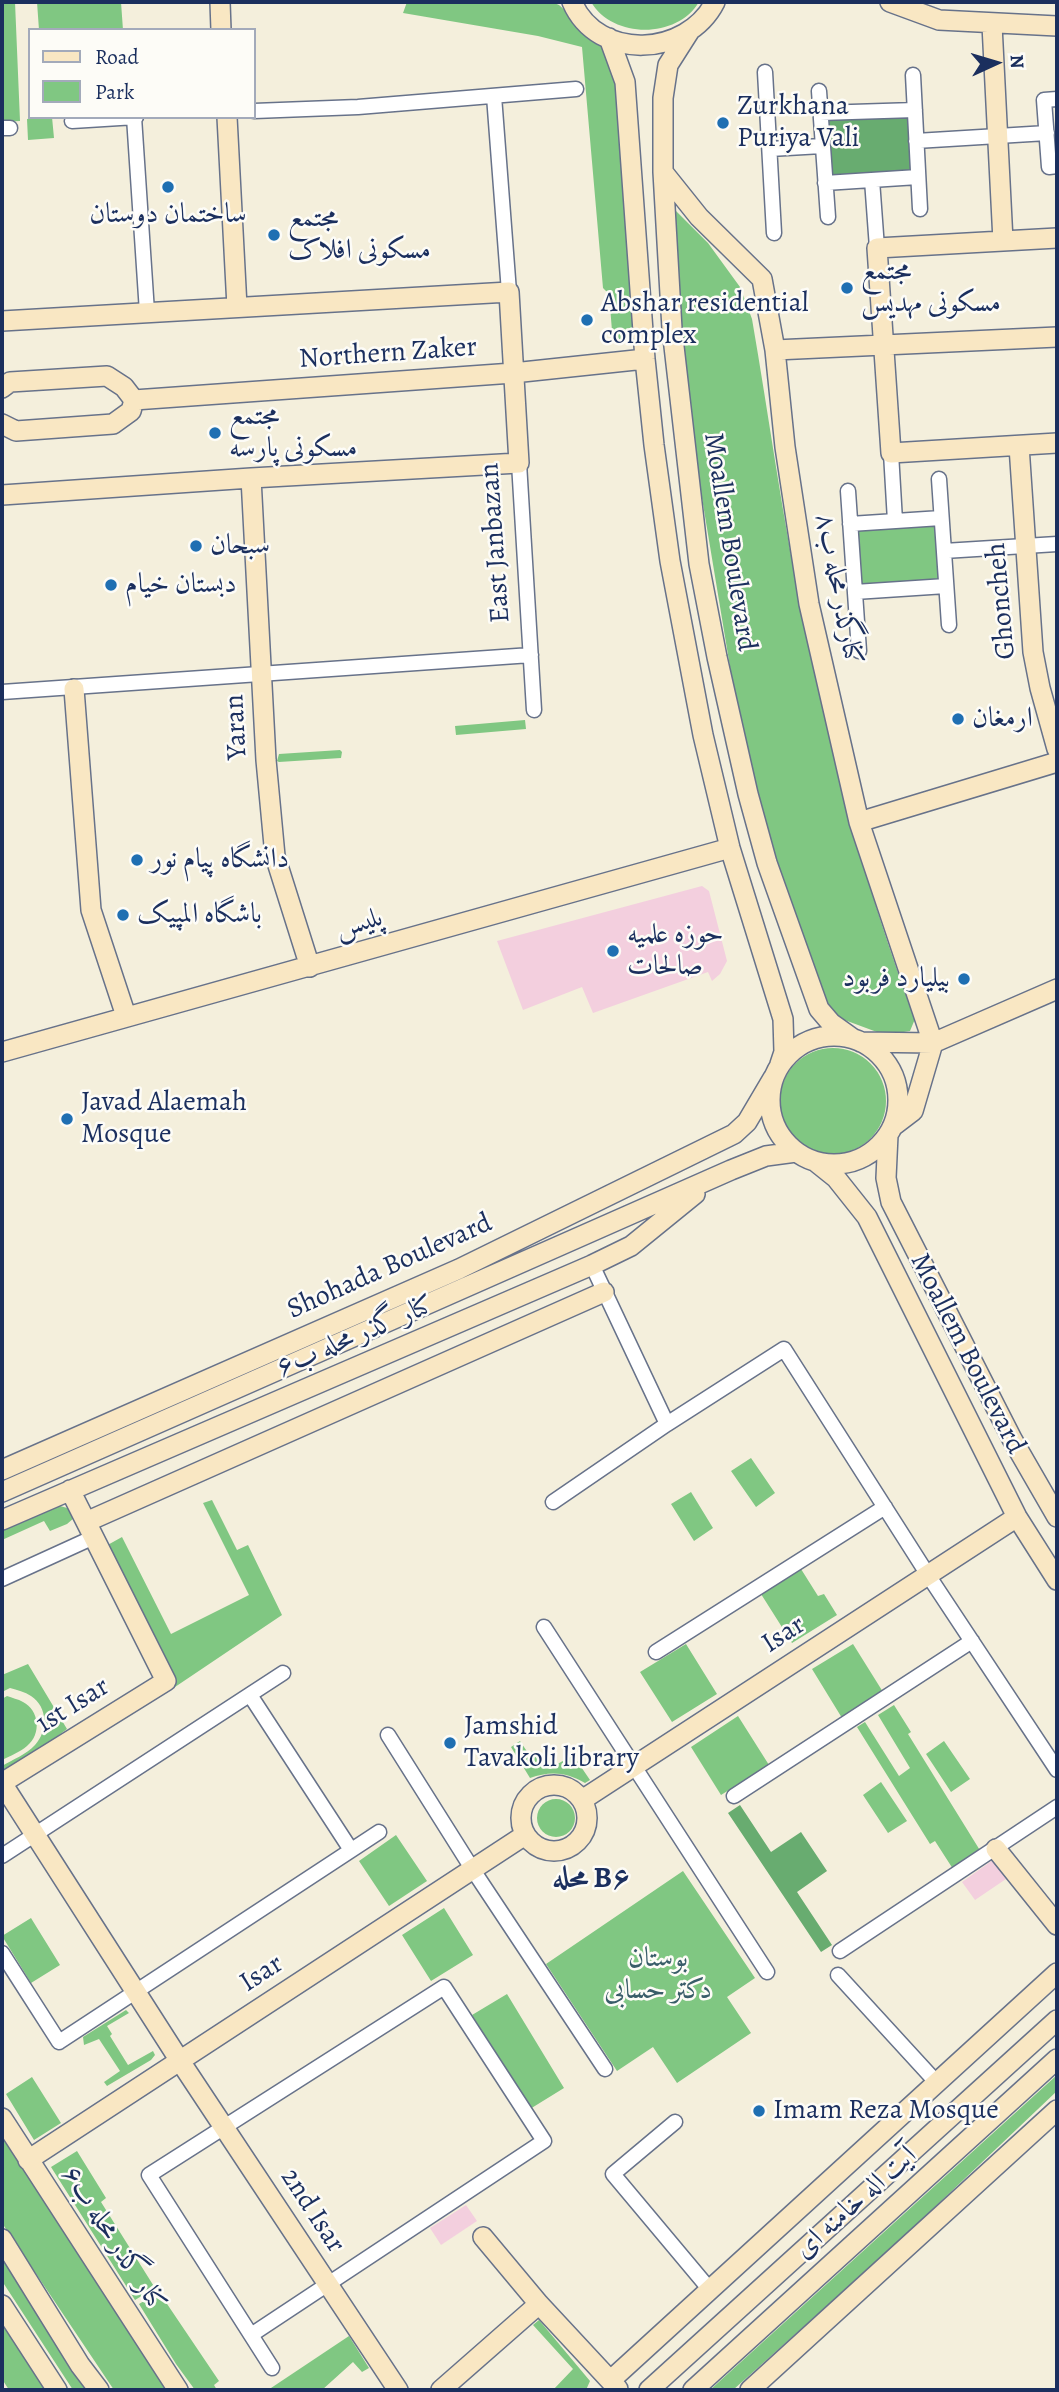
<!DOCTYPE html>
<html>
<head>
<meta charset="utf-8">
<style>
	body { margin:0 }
	#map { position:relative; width:1059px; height:2392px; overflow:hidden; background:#f4efdc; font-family:Alegreya,serif }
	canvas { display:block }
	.frame { position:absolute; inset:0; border:4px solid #1b2f5e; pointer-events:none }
	.legend { position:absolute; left:28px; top:28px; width:228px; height:91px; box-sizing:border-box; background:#fdfcf7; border:2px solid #a3aaba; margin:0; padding:9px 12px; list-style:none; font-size:21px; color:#1b2f5e }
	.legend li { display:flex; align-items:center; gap:14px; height:35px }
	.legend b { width:35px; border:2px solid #a3aaba }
	.north { position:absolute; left:961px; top:28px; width:70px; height:70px; -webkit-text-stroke:5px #fdfcf7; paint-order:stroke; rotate:86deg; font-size:19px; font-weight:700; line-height:28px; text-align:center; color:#1b2f5e }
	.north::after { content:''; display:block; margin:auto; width:24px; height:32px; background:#1b2f5e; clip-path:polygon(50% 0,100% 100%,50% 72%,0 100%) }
</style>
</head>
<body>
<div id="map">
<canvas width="1059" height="2392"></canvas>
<div class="frame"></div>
<ul class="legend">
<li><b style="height:9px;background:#f9e7c3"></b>Road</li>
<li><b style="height:19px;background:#80c782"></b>Park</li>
</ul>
<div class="north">N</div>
</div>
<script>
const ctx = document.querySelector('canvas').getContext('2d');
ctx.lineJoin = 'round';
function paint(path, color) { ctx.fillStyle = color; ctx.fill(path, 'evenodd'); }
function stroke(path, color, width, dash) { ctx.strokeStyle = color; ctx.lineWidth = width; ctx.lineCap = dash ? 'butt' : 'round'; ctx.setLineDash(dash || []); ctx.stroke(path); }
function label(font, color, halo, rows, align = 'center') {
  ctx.font = font + ' Alegreya,Amiri,serif'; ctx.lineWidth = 5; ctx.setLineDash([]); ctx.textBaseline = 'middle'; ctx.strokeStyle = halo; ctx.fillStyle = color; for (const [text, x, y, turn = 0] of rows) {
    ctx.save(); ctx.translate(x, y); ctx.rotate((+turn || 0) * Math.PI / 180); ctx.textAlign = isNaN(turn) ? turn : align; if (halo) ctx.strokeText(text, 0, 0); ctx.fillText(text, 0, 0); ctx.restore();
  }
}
paint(new Path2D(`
	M702 886 709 891 727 961 720 974 712 981 708 972 593 1013 582 987 523 1010 497 941Z
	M993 1860 1006 1879 975 1900 962 1882Z
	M466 2205 477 2221 441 2245 430 2228Z`), '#f3cfde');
paint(new Path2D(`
	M2 2H15L20 121 2 122Z
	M37 2H121L123 30H39Z
	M407 2H552L559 5 594 36 607 53 617 83 635 340 613 343 609 294 603 288 582 47 538 36 403 13Z
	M591 2H699C677 39 613 39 591 2Z
	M52 117 54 138 28 140 27 119Z
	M670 205 708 243 740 287 752 319C769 417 782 515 802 612 830 750 865 887 915 1019L910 1031 885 1035 831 1015 790 904 758 799 736 703 701 492 688 394Z
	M937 524 941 582 859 588 855 529Z
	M525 720 526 729 456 735 455 726Z
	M340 750 342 752 341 758 279 762 277 761 279 754Z
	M780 1101a53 53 0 1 1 106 0a53 53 0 1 1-106 0Z
	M751 1458 775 1493 756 1507 731 1471Z
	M691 1492 713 1528 694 1541 671 1504Z
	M212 1500 237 1550 248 1545 282 1615 175 1687 104 1547 122 1537 171 1634 249 1595 203 1503Z
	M60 1506 71 1509 74 1518 67 1524 50 1531 44 1521 2 1540V1530Z
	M801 1569 818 1596 824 1594 837 1615 792 1643 761 1594Z
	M686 1644 717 1694 672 1722 640 1672Z
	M853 1644 883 1692 842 1718 812 1669Z
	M28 1664 67 1729 2 1778V1766C12 1760 27 1754 35 1745 48 1731 48 1707 31 1696 25 1692 17 1690 10 1688L2 1692V1675Z
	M7 1696C12 1698 18 1699 23 1702 39 1710 42 1734 27 1746 20 1752 10 1756 2 1760V1699Z
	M894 1705 911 1732 908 1734 981 1852 953 1869 935 1841 930 1844 857 1727 865 1722 899 1776 910 1768 878 1715Z
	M738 1716 769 1765 721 1795 691 1747Z
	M520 1741 528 1753 534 1751 549 1769 573 1755 590 1780 585 1783C566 1772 550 1771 530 1778L511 1747Z
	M944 1741 970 1779 951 1792 926 1754Z
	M881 1782 907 1821 888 1833 863 1795Z
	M537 1818a19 19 0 1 1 38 0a19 19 0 1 1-38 0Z
	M396 1835 427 1881 389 1906 359 1861Z
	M683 1871 755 1978 727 1997 751 2033 677 2083 653 2047 617 2071 546 1964Z
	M444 1908 473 1955 431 1981 402 1935Z
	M31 1918 60 1965 31 1983 2 1936Z
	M507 1994 564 2088 530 2109 472 2015Z
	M126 2010 129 2013 107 2026 112 2034 110 2036 128 2065 153 2051 155 2055 151 2060 107 2086 104 2082 120 2071 99 2039 84 2045 83 2037Z
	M1057 2075V2091L899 2241 733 2390H710Z
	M32 2077 61 2123 34 2140 6 2094Z
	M2 2126 172 2390H114L2 2223Z
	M77 2151 106 2198 101 2202 155 2288 135 2300 51 2167Z
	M2 2255 92 2390H73L2 2281Z
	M159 2292 219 2381 214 2385 217 2390H195L176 2364 139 2304Z
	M2 2317 49 2390H9L2 2379Z
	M539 2320 590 2381 586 2390H553L573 2369 533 2325Z
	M349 2336 369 2368 362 2372 353 2362 322 2390H268Z`), '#80c782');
paint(new Path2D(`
	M909 115 912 170 829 175 825 119Z
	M740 1805 771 1852 801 1832 827 1871 797 1892 832 1945 821 1952 728 1813Z`), '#68ac70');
const street = new Path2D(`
	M765 72 774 233
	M913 75 920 209
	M819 91 828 217
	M494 96 509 292
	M1057 99 1044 100 1049 167 1057 166
	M254 111 358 107 576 89
	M820 113 915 110
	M134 117 147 312
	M72 121 136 117
	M2 128H10
	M916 141 1047 133
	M770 149 822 146
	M872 180 877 248
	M825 183 918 177
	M891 453 895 521
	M519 463 534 710
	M939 479 949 625
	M848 491 859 651
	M850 524 941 518
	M944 551 1057 544
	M855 592 946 586
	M2 692 531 655
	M592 1265 667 1424 784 1349 928 1575 1057 1770
	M553 1502 667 1424
	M2 1579 94 1537
	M544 1627 767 1972
	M656 1652 885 1507
	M250 1695 351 1850
	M388 1735 473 1870 605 2069
	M734 1796 972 1641
	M2 1856 283 1673
	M840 1951 1057 1807
	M2 1953 59 2042 379 1832
	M838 1975 937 2083
	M675 2122 613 2174 711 2291
	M251 2335 544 2141 444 1987 149 2175 272 2368`);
const secondary = new Path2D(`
	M220 2 221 30
	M572 2C598 62 687 57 715 2
	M890 2 939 20 1057 26
	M992 25 1003 241
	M689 32 668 65 663 98V172L672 329 699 564 717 657 748 794 767 863 819 1009 831 1023 852 1038
	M609 38 625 82 645 359 654 445 670 561 703 735 730 848 783 1019 784 1052 780 1064
	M227 117 237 307
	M663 172 699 217 762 279 775 350 785 447 809 604 859 822 933 1043
	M1057 238 877 248 891 453 1057 443
	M2 321 509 292 519 463 251 478 2 495
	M775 350 1057 337
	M2 388 10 382 107 376 124 387 134 400 131 411 113 424 16 431 2 424
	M134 400 513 373 645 359
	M1019 446 1033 652 1040 688 1057 749
	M251 478 266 760 275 856 310 967
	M74 689 91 910 126 1016
	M859 822 1057 762
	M770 1100a64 64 0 1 1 128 0a64 64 0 1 1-128 0Z
	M861 1042 933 1043 1057 989
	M2 1052 730 848
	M892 1127 913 1111 933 1043
	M888 1135 886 1178 891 1202 1012 1439 1057 1517
	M816 1162 836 1178 867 1217 1017 1517 1057 1580
	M2 1470 459 1269 734 1134 747 1122 773 1078
	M70 1490 166 1681 2 1783 180 2061 398 2390
	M2 1492 731 1170 766 1156 796 1152
	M2 1520 592 1265 631 1246 695 1194
	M86 1522 604 1292
	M521 1818a33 33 0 1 1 66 0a33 33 0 1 1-66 0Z
	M582 1800 1017 1517
	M996 1849 1057 1925
	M2 2118 178 2390
	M28 2160 525 1835
	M483 2237 539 2304 618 2389
	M2 2239 80 2365 99 2390
	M2 2305 57 2390
	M611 2380 1057 1973
	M441 2390 539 2304
	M649 2390 1057 2020
	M693 2390 1057 2059
	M750 2390 1057 2110`);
stroke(street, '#67728a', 17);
stroke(secondary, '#67728a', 22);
stroke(street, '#fff', 14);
stroke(secondary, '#f9e7c3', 19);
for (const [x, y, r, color] of [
	[723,123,7,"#1f6fb2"],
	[168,187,7,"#1f6fb2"],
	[274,235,7,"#1f6fb2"],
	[847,288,7,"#1f6fb2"],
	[587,320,7,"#1f6fb2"],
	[215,433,7,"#1f6fb2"],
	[196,546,7,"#1f6fb2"],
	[111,585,7,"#1f6fb2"],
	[958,719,7,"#1f6fb2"],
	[137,860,7,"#1f6fb2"],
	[123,915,7,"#1f6fb2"],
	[613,951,7,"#1f6fb2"],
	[964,979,7,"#1f6fb2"],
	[67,1119,7,"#1f6fb2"],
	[450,1743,7,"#1f6fb2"],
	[759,2111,7,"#1f6fb2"]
]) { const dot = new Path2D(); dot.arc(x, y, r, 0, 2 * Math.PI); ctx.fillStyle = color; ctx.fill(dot); stroke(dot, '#fdfcf7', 2.5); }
label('28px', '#1b2f5e', '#fdfcf7', [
	["Zurkhana",737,107],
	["Puriya Vali",737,139],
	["ساختمان دوستان",168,215,"center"],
	["مجتمع",288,219],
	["مسکونی افلاک",288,251],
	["مجتمع",861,272],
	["مسکونی مهدیس",861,304],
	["Abshar residential",601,304],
	["complex",601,336],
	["مجتمع",229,417],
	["مسکونی پارسه",229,449],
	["سبحان",210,546],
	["دبستان خیام",125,585],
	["ارمغان",972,719],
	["دانشگاه پیام نور",151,860],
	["باشگاه المپیک",137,915],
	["حوزه علمیه",627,935],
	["صالحات",627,967],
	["بیلیارد فربود",950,979,"right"],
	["Javad Alaemah",81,1103],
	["Mosque",81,1135],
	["Jamshid",464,1727],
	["Tavakoli library",464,1759],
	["Imam Reza Mosque",773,2111]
], 'left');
label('28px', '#1b2f5e', '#fdfcf7', [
	["Northern Zaker",388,354,-4],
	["Moallem Boulevard",729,542,81],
	["East Janbazan",496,543,-94],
	["کنارگذر محله ب۸",838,589,79],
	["Ghoncheh",1002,601,-95],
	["Yaran",237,727,-93],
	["پلیس",359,924,-16],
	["Shohada Boulevard",390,1267,-24],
	["کنار گذر محله ب۶",355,1337,-23],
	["Moallem Boulevard",967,1354,63],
	["Isar",784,1635,-33],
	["1st Isar",73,1706,-32],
	["Isar",262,1974,-33],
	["آیت اله خامنه ای",856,2203,-42],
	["2nd Isar",312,2211,57],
	["کنار گذر محله ب۶",113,2239,57]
]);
label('28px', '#395d69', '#fdfcf7', [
	["بوستان",658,1959],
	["دکتر حسابی",658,1991]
]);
label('bold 30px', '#1b2f5e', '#fdfcf7', [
	["محله B۶",591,1880]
]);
</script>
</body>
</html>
